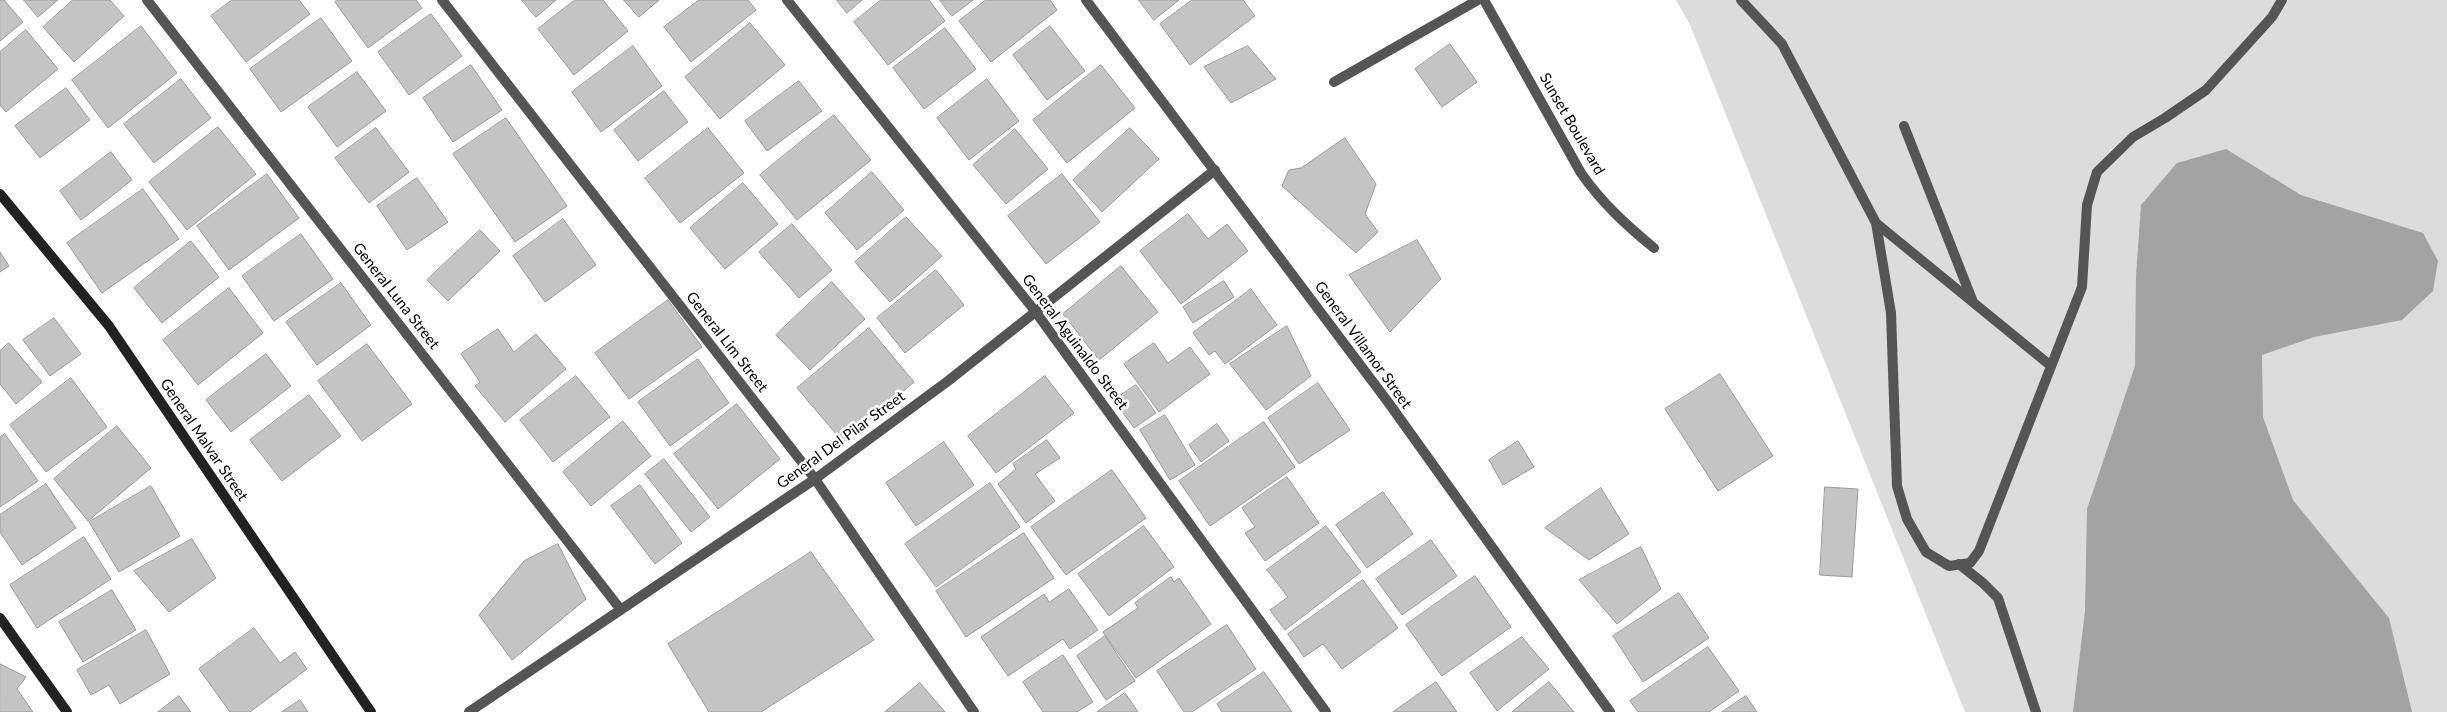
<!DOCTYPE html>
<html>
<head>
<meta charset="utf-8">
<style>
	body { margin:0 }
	canvas { display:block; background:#fff }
</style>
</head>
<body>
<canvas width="2447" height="712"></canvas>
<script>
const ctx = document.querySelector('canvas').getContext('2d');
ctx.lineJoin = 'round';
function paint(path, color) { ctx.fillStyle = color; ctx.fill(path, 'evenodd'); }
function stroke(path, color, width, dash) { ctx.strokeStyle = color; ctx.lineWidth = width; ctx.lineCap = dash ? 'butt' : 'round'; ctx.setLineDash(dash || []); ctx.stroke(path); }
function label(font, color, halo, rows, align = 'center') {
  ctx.font = font + ' Lato,sans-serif'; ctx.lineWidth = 5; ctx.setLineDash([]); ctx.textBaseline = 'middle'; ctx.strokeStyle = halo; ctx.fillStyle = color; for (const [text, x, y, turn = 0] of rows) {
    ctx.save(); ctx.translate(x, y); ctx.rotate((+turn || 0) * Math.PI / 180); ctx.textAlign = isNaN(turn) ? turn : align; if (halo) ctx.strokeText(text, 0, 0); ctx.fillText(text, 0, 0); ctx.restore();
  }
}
paint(new Path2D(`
	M1676 0H2447V712H1965L1690 25Z`), '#dcdcdc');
paint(new Path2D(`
	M2226 149 2301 195 2423 233 2438 261 2433 291 2402 320 2314 337 2262 355 2263 417 2293 500 2389 618 2412 712H2073L2085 611 2087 509 2135 366 2136 276 2141 205 2177 163Z`), '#a3a3a3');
const building = new Path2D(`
	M0 0H4L23 22 0 41Z
	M24 0H58L38 17Z
	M73 0H110L124 16 74 62 43 27Z
	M232 0H299L310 14 246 62 211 16Z
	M337 0H416L422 8 368 48 335 2Z
	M522 0H556L536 17Z
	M575 0H603L628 31 574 75 538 29Z
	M624 0H659L639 17Z
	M699 0H748L756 10 691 62 664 27Z
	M837 0H862L847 13Z
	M881 0H929L945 21 888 65 854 22Z
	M940 0H973L952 16Z
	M986 0H1050L1057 10 991 62 959 21Z
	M1139 0H1179L1154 20Z
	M1192 0H1243L1255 16 1190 65 1160 24Z
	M431 14 462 56 409 95 378 52Z
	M321 18 352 61 281 112 250 69Z
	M750 23 785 65 720 119 685 77Z
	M141 26 177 73 108 128 72 80Z
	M1050 26 1085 71 1047 100 1013 55Z
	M945 28 976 69 924 109 893 68Z
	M26 30 58 69 6 112 0 105V52Z
	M1450 44 1477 82 1442 107 1415 69Z
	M633 46 662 86 601 132 572 92Z
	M1248 46 1276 79 1231 103 1204 67Z
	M471 65 502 110 453 142 423 98Z
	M1101 65 1135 108 1067 163 1033 120Z
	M357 72 386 111 337 147 308 107Z
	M181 79 211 118 154 163 124 124Z
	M987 79 1019 121 969 160 937 118Z
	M799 81 822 111 767 151 745 121Z
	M66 88 90 120 40 158 15 126Z
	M664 91 688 122 638 161 614 130Z
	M834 115 871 160 797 220 760 175Z
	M506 118 567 206 515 242 453 154Z
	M218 127 256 174 187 230 149 182Z
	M376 128 409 172 369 203 335 158Z
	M708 128 744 173 680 223 645 178Z
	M1130 128 1159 159 1102 212 1073 180Z
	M1015 129 1048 169 1006 204 973 165Z
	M1345 138 1376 184 1365 214 1378 232 1356 253 1282 186 1289 170 1301 168Z
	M111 152 132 180 81 220 60 191Z
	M872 172 904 210 857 250 825 213Z
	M267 174 299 218 229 270 197 226Z
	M1062 174 1100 222 1046 264 1008 216Z
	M417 178 448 222 407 250 377 206Z
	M743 183 778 224 725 269 690 228Z
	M143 189 179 239 102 293 67 243Z
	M1188 214 1208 239 1227 224 1248 251 1181 304 1140 251Z
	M906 217 942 256 890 302 855 262Z
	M563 219 596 265 545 302 513 256Z
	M792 224 832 270 799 298 759 252Z
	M480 230 500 251 448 301 427 280Z
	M301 234 333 279 274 321 242 276Z
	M1417 240 1441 279 1390 332 1349 275Z
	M191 241 219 277 162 323 134 288Z
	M0 252 9 266 0 272Z
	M1121 266 1158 312 1099 360 1063 314Z
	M936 270 964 305 905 353 877 318Z
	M1224 281 1234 297 1193 323 1183 307Z
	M832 282 865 319 810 370 776 335Z
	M341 283 371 325 317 365 286 322Z
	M229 288 263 333 198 385 163 340Z
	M1251 289 1277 325 1225 364 1215 351 1209 355 1193 333Z
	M668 300 702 347 629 399 595 353Z
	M54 318 81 354 50 376 23 340Z
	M1287 326 1311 376 1266 410 1230 364Z
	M869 328 914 382 843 442 797 388Z
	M498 329 514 352 536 334 566 369 505 422 475 386 480 382 461 354Z
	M9 343 42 382 16 404 0 384V351Z
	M1154 343 1168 363 1190 347 1210 374 1159 412 1124 364Z
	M367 344 412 404 362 441 318 381Z
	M266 354 291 386 231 432 206 400Z
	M698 359 729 403 670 446 638 402Z
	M1720 374 1773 456 1718 491 1665 409Z
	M576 376 610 417 553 462 520 420Z
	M1045 376 1074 413 996 473 968 436Z
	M71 378 107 427 46 472 10 425Z
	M1318 383 1350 430 1299 464 1268 418Z
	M1136 385 1156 413 1134 428 1114 400Z
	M309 395 341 436 282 481 250 440Z
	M737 404 780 459 718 509 674 454Z
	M1165 415 1195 465 1170 480 1140 430Z
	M623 421 651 456 591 506 563 472Z
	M1264 422 1295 467 1210 526 1179 481Z
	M1217 424 1229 441 1201 462 1189 445Z
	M117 426 151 468 88 521 54 479Z
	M5 434 38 481 0 507V437Z
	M1047 440 1060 458 1035 474 1055 501 1026 523 998 484 1016 469 1013 464Z
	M1518 441 1534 467 1503 485 1489 460Z
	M944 442 974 485 916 526 886 483Z
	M664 459 710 517 691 532 645 474Z
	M1112 470 1146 518 1066 575 1031 527Z
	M1287 477 1319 523 1265 561 1245 533 1255 527 1242 508Z
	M990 483 1020 527 936 587 905 544Z
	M46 484 76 528 22 565 0 532V515Z
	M640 485 682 543 655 564 611 506Z
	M151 486 180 536 119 572 89 522Z
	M1825 487 1858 489 1852 577 1820 575Z
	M1601 488 1629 534 1589 560 1545 528Z
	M1383 492 1413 534 1367 568 1336 525Z
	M1144 526 1174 567 1109 616 1078 574Z
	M1326 526 1361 572 1285 630 1270 610 1288 597 1267 570Z
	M1024 533 1054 578 966 637 936 591Z
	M84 537 111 579 37 628 10 585Z
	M192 539 216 578 169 612 134 571Z
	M1431 540 1457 576 1402 615 1376 579Z
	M558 544 586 599 512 660 479 615 524 561Z
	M1641 547 1661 589 1617 624 1579 580Z
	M811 552 874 640 761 712H709L668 644Z
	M1475 576 1511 627 1442 676 1406 625Z
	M1171 577 1174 582 1179 578 1211 624 1136 678 1103 632 1138 608 1135 603Z
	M1363 580 1398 628 1342 669 1323 644 1304 657 1288 634Z
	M1069 589 1098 630 1070 649 1063 639 1008 676 981 637 1044 594 1049 602Z
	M112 590 136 630 83 662 59 622Z
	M1679 593 1709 638 1643 682 1613 636Z
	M1227 625 1256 669 1192 712H1184L1157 671Z
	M254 628 280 663 295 652 307 669 250 712H230L199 669Z
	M146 630 170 674 120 704 109 685 91 695 77 670Z
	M1105 636 1135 681 1106 700 1077 656Z
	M1522 637 1549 669 1497 711 1470 673Z
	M1708 647 1739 691 1709 712H1638L1630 701Z
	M1063 655 1093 702 1077 712H1043L1023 682Z
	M0 664 26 677 17 689 33 712H0Z
	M1264 672 1292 712H1222L1217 704Z
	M1436 682 1457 712H1393Z
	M1549 682 1574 712H1512L1525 701Z
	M920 683 945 712H885Z
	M1125 693 1138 712H1097Z
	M179 696 191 712H158Z
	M1746 696 1757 712H1722Z
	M300 700 308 712H282Z`);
paint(building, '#c4c4c4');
stroke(building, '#999', 1);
stroke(new Path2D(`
	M1741 0 1782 44 1876 223 1891 313 1897 486 1907 519 1926 552 1949 566 1970 563 1979 551 2082 287 2087 205 2097 172 2133 137 2165 118 2206 90 2272 17 2282 0
	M1904 126 1973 302
	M1876 223 2051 366
	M1959 564 1983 583 1998 598 2036 712`), '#555', 10);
stroke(new Path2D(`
	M147 0 621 610
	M442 0 815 479 974 712
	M787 0 1035 311 1326 712
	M1086 0 1388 402 1610 712
	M1484 0 1581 173C1602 203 1626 225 1654 248
	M1334 82 1478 0
	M469 712 815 479 948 381 1215 170`), '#555', 10);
stroke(new Path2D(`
	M0 194 109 326 371 712
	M0 618 67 712`), '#222', 10);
label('15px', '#000', '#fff', [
	["Sunset Boulevard",1572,124,60],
	["General Luna Street",396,296,52],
	["General Lim Street",727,342,52],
	["General Aguinaldo Street",1075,342,53],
	["General Villamor Street",1363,345,54],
	["General Malvar Street",204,440,56],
	["General Del Pilar Street",841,440,-36]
]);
</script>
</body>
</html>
